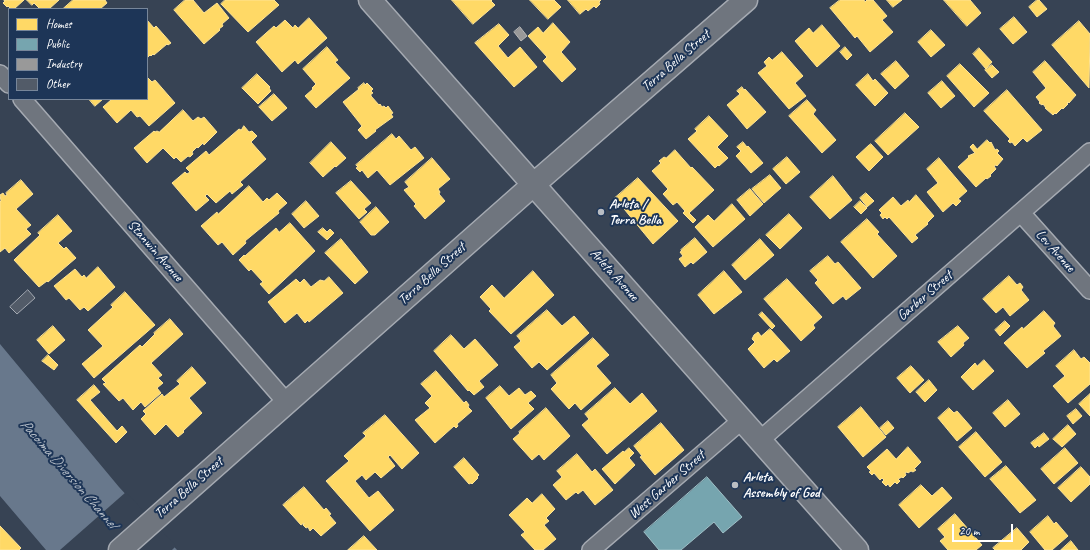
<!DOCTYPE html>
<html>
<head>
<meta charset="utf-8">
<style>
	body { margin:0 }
	#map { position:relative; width:1090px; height:550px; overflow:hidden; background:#374354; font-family:Caveat,sans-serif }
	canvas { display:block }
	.legend { position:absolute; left:8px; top:8px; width:140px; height:92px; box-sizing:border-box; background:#1d3557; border:1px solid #77869a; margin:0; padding:5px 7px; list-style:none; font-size:12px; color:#fff }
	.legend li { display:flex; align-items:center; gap:8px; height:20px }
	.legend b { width:20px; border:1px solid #77869a }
	.scale { position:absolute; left:952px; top:524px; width:61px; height:18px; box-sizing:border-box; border:2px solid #fff; border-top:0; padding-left:5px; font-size:12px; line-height:14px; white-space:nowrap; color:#fff; -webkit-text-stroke:3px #1d3557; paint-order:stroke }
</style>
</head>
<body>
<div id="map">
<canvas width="1090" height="550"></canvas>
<ul class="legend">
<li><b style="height:11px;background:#ffd966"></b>Homes</li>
<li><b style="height:11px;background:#76a5af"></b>Public</li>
<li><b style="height:11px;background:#999"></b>Industry</li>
<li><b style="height:11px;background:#525b68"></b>Other</li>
</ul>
<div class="scale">20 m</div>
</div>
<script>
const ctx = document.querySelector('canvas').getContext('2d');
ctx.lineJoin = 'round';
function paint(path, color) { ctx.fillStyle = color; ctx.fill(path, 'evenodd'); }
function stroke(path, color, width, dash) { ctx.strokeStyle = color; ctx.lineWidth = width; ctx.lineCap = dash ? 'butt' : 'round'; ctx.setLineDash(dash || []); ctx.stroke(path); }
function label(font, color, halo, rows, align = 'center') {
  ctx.font = font + ' Caveat,sans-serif'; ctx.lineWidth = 4; ctx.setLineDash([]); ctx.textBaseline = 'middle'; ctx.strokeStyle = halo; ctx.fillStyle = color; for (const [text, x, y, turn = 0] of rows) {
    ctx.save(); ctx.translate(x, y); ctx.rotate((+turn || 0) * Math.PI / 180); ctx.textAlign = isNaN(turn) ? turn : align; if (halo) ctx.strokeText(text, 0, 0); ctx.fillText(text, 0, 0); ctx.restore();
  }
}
paint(new Path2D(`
	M0 344 119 487 177 550H46L0 496Z`), '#68788c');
paint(new Path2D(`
	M126 492 176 546 172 550H60Z`), '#374354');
const homes = new Path2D(`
	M4 0H24L14 9H11L8 6 7 7 3 3 5 1Z
	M27 0H59L49 9H40L34 3 32 5Z
	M73 0H105L107 3 100 9H63Z
	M185 0H193L204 13 217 3 229 18 222 24 223 26 219 29 220 30 204 44 174 10Z
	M225 0H274L279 5 248 32 221 4Z
	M452 0H492L491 1 495 5 473 24Z
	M530 0H554L561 7 548 19Z
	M568 0H601L599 2 600 4 596 8 594 6 588 11 586 9 580 14Z
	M840 0H864L865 2 867 0H873L887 16 882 20 893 32 870 52 857 36 855 38 830 8Z
	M887 0H902L893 7Z
	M944 0H970L981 13 967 26Z
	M1037 0H1039L1047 9 1037 17 1029 7Z
	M1014 17 1027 32 1013 44 1000 29Z
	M309 18 327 38 298 64 295 60 282 72 256 42 274 26 276 28 285 20 293 28 295 25 298 28Z
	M147 20 154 28 156 26 171 43 168 45 167 44 154 55 153 54 151 56 150 55 148 57Z
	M1079 21 1090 34 1089 88 1052 45Z
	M553 23 570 42 561 52 576 69 562 82 543 61 547 57 528 36 538 27 543 33Z
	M499 24 509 35 498 46 508 58 520 47 537 67 514 87 475 43Z
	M822 25 840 46 817 67 795 41 809 28 813 33Z
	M931 30 945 45 931 57 918 42Z
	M327 47 338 60 335 62 350 78 316 108 305 96 313 89 312 88 316 84 303 69Z
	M845 47 852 55 847 60 840 52Z
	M979 48 992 62 986 69 973 54Z
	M782 52 803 76 795 83 806 96 789 109 758 73 767 66 764 62 769 57 772 60Z
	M896 61 909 76 895 89 881 74Z
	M1045 61 1076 95 1069 103 1068 102 1067 103 1068 104 1063 109 1062 108 1056 114 1055 113 1053 115 1045 108H1046L1043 104 1042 105 1039 103 1040 102 1036 97 1046 88 1033 72Z
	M960 64 989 93 974 107 947 76Z
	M992 65 999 72 992 78 985 70Z
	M257 74 270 87 269 88 271 91 258 104 242 88Z
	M868 74 873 81 875 79 888 93 875 106 856 85Z
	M147 77 152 82 155 80 175 103 149 126 140 116 137 117 131 110 117 123 103 107 112 99H147Z
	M942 81 955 96 941 108 928 93Z
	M364 83 365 85 367 83 373 89 371 91 373 93 371 94V96L379 105 380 104 382 107 384 106 386 108 388 106 393 113 391 114 393 117 375 130 376 131 366 139 358 130 362 126 343 102 359 89 358 88Z
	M742 87 744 90 745 89 766 112 747 129 727 105 740 94 737 91Z
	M1007 90 1042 130 1027 142 1023 138 1015 146 1012 142 1010 143 1008 141 1010 139 984 111Z
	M274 94 287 108 272 121 259 107Z
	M89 99H103L95 106Z
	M807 100 816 110 813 114 836 140 822 153 789 116Z
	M183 110 193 121 198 117 201 119 204 117 217 132 204 145 203 143 198 148 197 147 192 152 193 154 190 157 188 156 181 162 176 157 174 159 163 148 147 163 134 148 154 131 155 132 157 131 159 132Z
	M905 113 919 127 888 155 875 141Z
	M709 116 728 136 717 147 728 158 719 166 718 165 715 168 688 139 697 131 695 129Z
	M244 126 249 132 252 131 257 136 251 142 266 159 240 182 243 185 232 194 230 191 216 203 207 194 205 196 209 200 196 211 172 183 185 172 187 174 190 172 186 168 206 151 209 155 239 129 241 130Z
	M392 134 396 139 399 136 411 150 415 147 424 158 390 185 377 170 368 178 362 170 360 172 356 168 358 167 356 165Z
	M987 140 990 143 991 142 995 150 997 149 999 151 997 153 1003 159 997 166 996 165 994 166 996 169 990 175 991 176 987 179 986 178 976 187 958 167 969 157 968 156 975 153 970 147 973 144 977 149Z
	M331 142 346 158 336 167 335 166 323 177 310 163Z
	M743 142 747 147 748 146 763 163 751 173 736 156 741 151 737 147Z
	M871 144 883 157 869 171 856 157 869 145Z
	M675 150 691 168 692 167 714 190 689 213 696 220 693 223 683 213 685 211 677 202 673 205 663 194 668 189 652 171 661 163 659 161 664 157 666 158Z
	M787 157 800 172 786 184 773 169Z
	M432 158 450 179 438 189 440 192 439 194 445 201 425 219 414 206 416 204 404 190 409 187 405 182Z
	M939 158 967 191 958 199 961 201 956 206 953 203 943 212 927 192 938 183 927 169Z
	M770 175 781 188 764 203 752 189Z
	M833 176 852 200 830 219 810 197Z
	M638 178 678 221 653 244 615 198Z
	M21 180 33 194 16 209 31 225 26 229 31 234 9 253 5 248 0 252V202L1 201 0 195 3 193 5 196 7 195 6 193Z
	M351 181 371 203 364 209 367 212 359 219 336 193Z
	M249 186 263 202 267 198 269 200 277 193 287 203 278 211 279 213 245 241 246 243 233 255 222 242 218 245 201 226 217 212 218 214Z
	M750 189 763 204 750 216 737 200Z
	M866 193 874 201 867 207 860 198Z
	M916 195 934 216 927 223 928 224 915 235 918 238 912 243 889 217 887 219 885 217 883 219 880 215 882 213 879 210 893 197 901 206 908 200 909 202Z
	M306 201 319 216 304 228 292 214Z
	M860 201 867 208 861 214 854 207Z
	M732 204 745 219 713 247 695 227 708 215 714 221Z
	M376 207 389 222 375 235H371L360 222Z
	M789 214 802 228 780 249 766 235Z
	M58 215 72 231 58 243 64 249 66 247 76 258 48 282 47 281 39 287 14 260 40 235 38 233Z
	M867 219 879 232 877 234 897 256 873 278 841 242Z
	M290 223 315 251 269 294 260 284 263 282 251 269 249 271 239 260 244 255 245 256 276 228 279 232Z
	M323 228 327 232 330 229 334 233 327 240 318 232Z
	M695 238 707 252 693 264 691 262 685 267 679 259 683 256 680 252 682 251 681 250Z
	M341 239 368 272 355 284 325 253Z
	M760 239 774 255 745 280 732 265Z
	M828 256 835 264 838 262 861 288 846 300 843 296 833 304 815 283 818 280 810 271Z
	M98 267 115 287 88 311 84 307 80 310 69 298 66 300 54 286 75 269 82 277 84 275 86 278Z
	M533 271 554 295 511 334 489 311 491 309 480 297 492 285 504 298Z
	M724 271 742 292 714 314 698 295Z
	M1009 276 1017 285 1020 283 1023 287 1021 290 1029 300 1010 316 1003 307 996 313 983 299Z
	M329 277 343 293 309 322 308 320 305 323 297 313 285 323 268 302 296 279 300 283 304 279 311 287 320 280 324 281Z
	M787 279 822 317 813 325 815 328 801 341 764 299Z
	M125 292 155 325 94 378 82 364 103 346 88 330 113 307 111 305Z
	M547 310 562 326 574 316 589 333 547 370 539 362 532 368 514 347 521 341 517 336Z
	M1044 311 1055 323 1053 326 1061 336 1043 351 1045 353 1027 368 1004 343 1022 327 1023 329Z
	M762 312 775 326 772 329 759 315Z
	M170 319 183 334 151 363 162 375 158 378 163 383 157 388 161 393 145 407 141 402 133 410 123 398 119 401 103 384 106 383 102 379 140 345 142 347 155 334 154 333Z
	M1005 321 1010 326 1000 336 995 330Z
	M53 326 65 340 49 354 37 340Z
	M958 326 969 338 963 343 964 345 951 357 938 342Z
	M770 329 790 351 777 362 774 359 764 368 748 349 755 342 752 339 754 335 758 332 761 336Z
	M451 335 464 349 475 339 498 365 479 381 484 387 474 395 469 390 468 391 434 351Z
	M593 338 609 355 596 366 611 383 581 410 575 403 569 409 551 389 557 383 551 375Z
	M1074 350 1081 359 1084 357 1090 363V384L1068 403 1053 386 1065 376 1056 366Z
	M48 355 58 365 54 370 42 361Z
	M984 360 994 371 973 390 961 377 975 363 977 366Z
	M911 366 924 380 910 393 897 378Z
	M192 367 206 383 189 398 202 413 183 431 184 432 178 437 166 424 155 435 141 419 146 414 143 411 162 394 164 397 180 384 177 381Z
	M436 371 464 403 466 401 469 405 468 407 472 411 457 424 458 426 456 428 454 426 435 443 415 420 430 408 425 403 432 396 421 384Z
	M929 380 937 390 925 402 916 392Z
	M94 385 100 392 90 400 117 431 122 426 127 432 116 443 77 400Z
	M500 386 509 396 519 388 525 395 531 391 536 396 528 403 534 409 511 429 486 398Z
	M615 388 630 404 642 393 657 411 607 454 582 425 589 419 585 414Z
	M1090 394V416L1079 404Z
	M1008 400 1020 414 1005 427 993 413Z
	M861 407 886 437 863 457 838 427Z
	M546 408 570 436 544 460 539 454 532 460 513 439 520 433 519 432Z
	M949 408 954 413 957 411 972 428 957 441 938 418Z
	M1076 409 1082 416 1073 424 1067 416Z
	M385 415 419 453 402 469 390 455 388 457 395 466 381 478 375 472 366 480 362 475 355 481 369 498 378 491 394 510 370 531 326 481 349 461 344 456 366 436 363 433Z
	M888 421 894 428 886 435 880 428Z
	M661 423 684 450 655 475 640 457 642 456 634 446Z
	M1068 425 1076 434 1062 447 1053 439Z
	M976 432 1002 462 985 477 959 447Z
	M1044 433 1049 439 1039 447 1038 445 1035 448 1031 443Z
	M908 447 921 462 914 469 916 470 913 472 911 471 908 473 907 472 905 473 906 475 903 478 902 477 898 479 900 481 897 484 895 482 890 487 888 484 886 486 882 482 884 480 882 478 880 480 874 473 872 475 869 472 871 471 867 467 887 449 896 459Z
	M629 448 634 453 629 458 635 465 615 484 602 469 623 451 624 452Z
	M1065 448 1078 463 1054 484 1041 469Z
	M577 454 592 472 595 469 613 490 595 505 583 490 578 494 576 492 566 500 553 485 562 477 557 471Z
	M464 458 479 475 477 477 478 478 472 484 471 483 469 484 454 467Z
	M1006 466 1036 500 1020 513 990 479Z
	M1081 467 1090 477V484L1071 502 1058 488Z
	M921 485 932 496 942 487 952 498 919 528 899 505Z
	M304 487 324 510 326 508 331 514 329 515 336 523 321 536 313 528 310 531 308 527 306 528 303 525 304 524V523L301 525 283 505Z
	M542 494 555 509 546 518 549 521 544 525 556 539 543 550H535L521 535 525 532 509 515 527 498 532 503Z
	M955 514 982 545 976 550H948L940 541 945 537 938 529Z
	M1048 516 1054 524 1056 522 1068 536 1052 550H1045L1030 532Z
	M0 526 21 548 19 550H0Z
	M1017 528 1029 542 1021 550H995L993 548Z
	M364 536 377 550H348Z
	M1071 541 1078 550H1061Z`);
paint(homes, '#ffd966');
stroke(homes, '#ffe494', 1);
const public = new Path2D(`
	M707 477 742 517 723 533 714 522 681 550H659L644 532Z`);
paint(public, '#76a5af');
stroke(public, '#9fc0c7', 1);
const industry = new Path2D(`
	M520 27 527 36 521 41 514 32Z`);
paint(industry, '#999');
stroke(industry, '#b8b8b8', 1);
const building = new Path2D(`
	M28 290 35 298 17 314 10 307Z`);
paint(building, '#525b68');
stroke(building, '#a5aab2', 1);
const minor = new Path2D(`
	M0 74 9 84
	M22 99 287 403
	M1021 213 1090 290
	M760 440 1090 152
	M591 550 742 420`);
const secondary = new Path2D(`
	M370 0 857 550
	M120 550 533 185 746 0`);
stroke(minor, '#a5aab2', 20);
stroke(secondary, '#a5aab2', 25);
stroke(minor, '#6f757e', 17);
stroke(secondary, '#6f757e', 22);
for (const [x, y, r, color] of [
	[601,212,4,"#b9bdc3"],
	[735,485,4,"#b9bdc3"]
]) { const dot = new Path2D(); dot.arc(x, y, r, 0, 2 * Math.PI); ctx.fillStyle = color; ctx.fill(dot); stroke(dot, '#1d3557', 1.5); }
label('14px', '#fff', '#1d3557', [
	["Terra Bella Street",676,61,-41],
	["Stanwin Avenue",155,251,49],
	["Lev Avenue",1055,251,48],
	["Terra Bella Street",432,274,-42],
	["Arleta Avenue",614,275,48],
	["Garber Street",925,296,-41],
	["West Garber Street",667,485,-41],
	["Terra Bella Street",189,488,-41]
]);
label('bold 14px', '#fff', '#1d3557', [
	["Arleta /",609,204],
	["Terra Bella",609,220],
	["Arleta",743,477],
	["Assembly of God",743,493]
], 'left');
label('italic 15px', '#b6bec8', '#1d3557', [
	["Pacoima Diversion Channel",68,474,49]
]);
</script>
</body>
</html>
